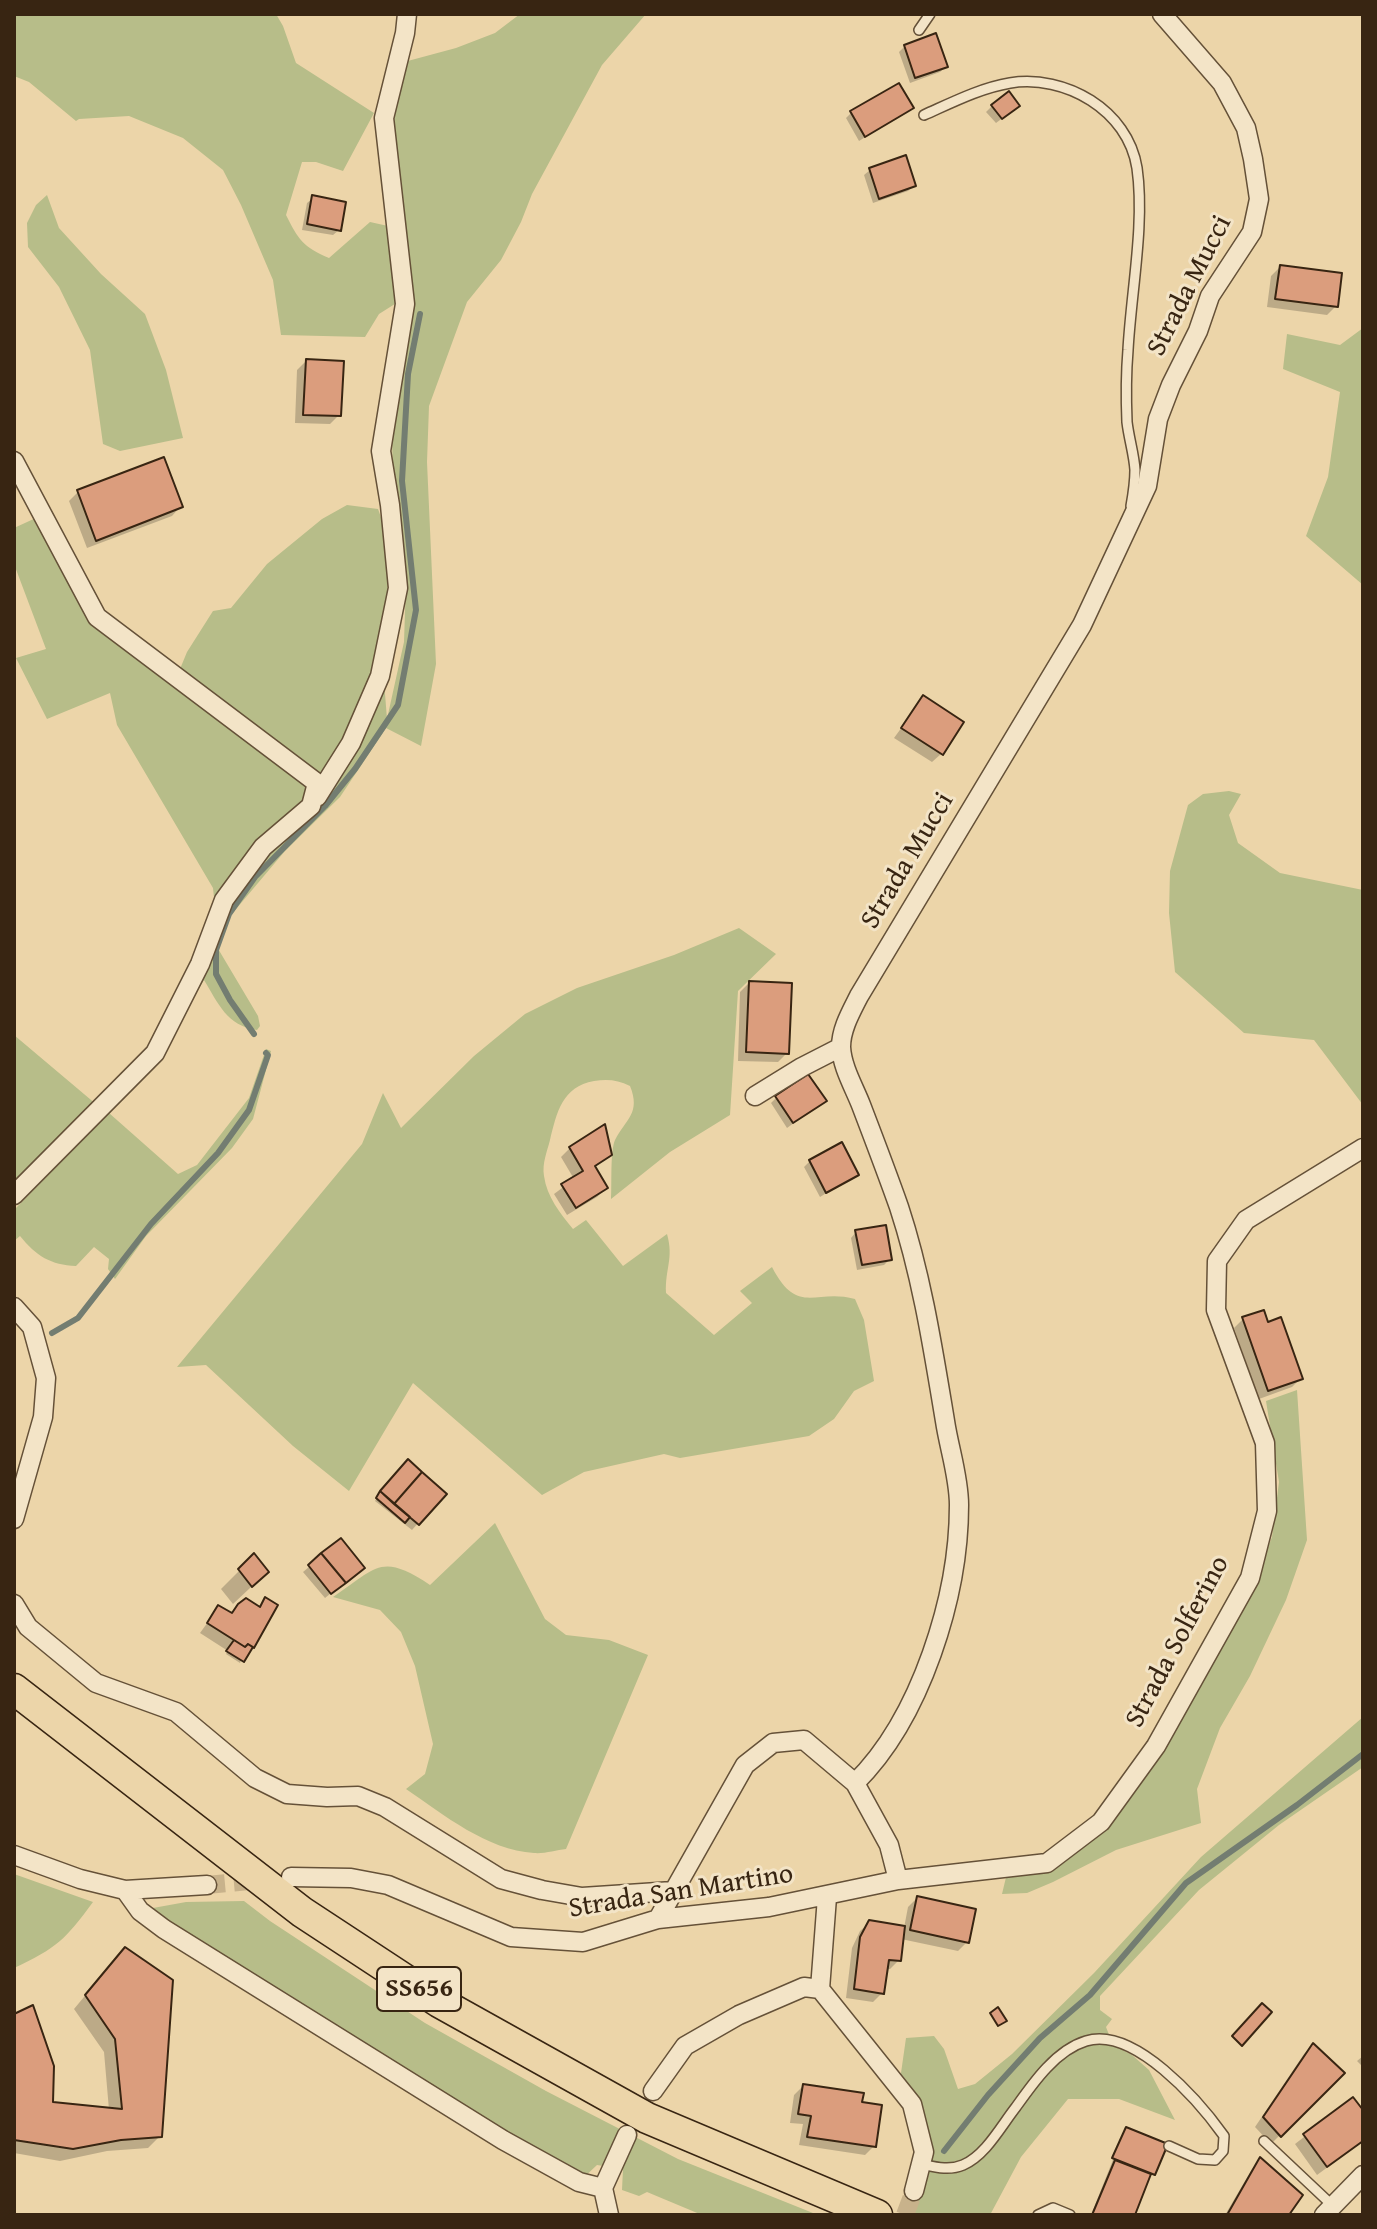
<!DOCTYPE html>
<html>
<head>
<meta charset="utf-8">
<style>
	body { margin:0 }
	#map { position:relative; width:1377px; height:2229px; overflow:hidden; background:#ecd5a9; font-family:"Gentium Book Plus",serif }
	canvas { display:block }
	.frame { position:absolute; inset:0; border:16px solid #382512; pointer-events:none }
</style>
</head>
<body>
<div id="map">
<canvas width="1377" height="2229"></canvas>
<div class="frame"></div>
</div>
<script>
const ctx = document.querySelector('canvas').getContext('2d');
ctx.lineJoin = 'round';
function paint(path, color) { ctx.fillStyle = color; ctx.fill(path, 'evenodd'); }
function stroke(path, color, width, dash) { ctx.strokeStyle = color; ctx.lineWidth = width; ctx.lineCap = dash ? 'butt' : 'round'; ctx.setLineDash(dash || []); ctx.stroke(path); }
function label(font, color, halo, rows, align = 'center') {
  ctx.font = font + ' "Gentium Book Plus",serif'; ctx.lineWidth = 6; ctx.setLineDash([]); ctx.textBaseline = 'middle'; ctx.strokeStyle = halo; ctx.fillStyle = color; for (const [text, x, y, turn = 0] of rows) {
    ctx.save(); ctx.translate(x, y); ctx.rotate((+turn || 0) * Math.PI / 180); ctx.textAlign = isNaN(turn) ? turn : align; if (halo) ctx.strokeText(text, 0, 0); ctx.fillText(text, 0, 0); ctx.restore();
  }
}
paint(new Path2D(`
	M14 14H276L283 26 296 63 374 113 343 171 316 162H302L286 215C298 239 303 247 329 258L370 222 388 226 398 302 379 314 365 337 281 335 273 280 241 205 223 170 183 138 129 116 79 119 76 121 29 82 14 76Z
	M520 14H646L602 65 532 194 521 222 501 260 467 302 429 406 427 462 436 664 421 746 386 728 340 797 285 851 231 915 217 947 258 1016 260 1026 257 1030C227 1026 218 1003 204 980L195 995 183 986 215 907 213 888 117 725 110 693 47 719 16 658 46 649 14 564V528L38 517 88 613 303 776 301 758 180 669 187 652 213 611 231 608 267 564 322 519 347 505 378 509 387 534 388 609 384 681 387 719 404 642 406 581 393 482 392 436 402 364 388 115 404 62 456 48 495 33Z
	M47 195 59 228 101 274 145 314 166 370 183 438 120 451 103 444 90 350 59 287 28 247 27 223 36 205Z
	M1363 328V585L1306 536 1328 477 1340 392 1283 369 1287 334 1340 345Z
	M1229 791 1241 794 1229 815 1238 843 1280 873 1363 890V1105L1314 1040 1244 1033 1175 972 1169 913 1170 871 1188 805 1203 794Z
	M739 928 776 954 738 991 730 1115 670 1152 611 1199C612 1186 610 1151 615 1140 626 1119 641 1113 630 1086 618 1080 608 1079 594 1081 562 1087 557 1112 550 1140 547 1152 542 1163 544 1176 547 1197 560 1213 573 1229L586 1220 623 1266 667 1234C674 1259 665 1268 666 1293L714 1335 752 1303 740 1291 772 1267C798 1317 815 1288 855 1299L864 1320 874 1381 854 1391 834 1419 809 1436 680 1458 664 1454 584 1472 542 1495 413 1383 349 1491 293 1446 206 1365 177 1367 362 1144 383 1093 401 1128 474 1056 525 1014 577 988 674 955Z
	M14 1035 97 1105 18 1186 14 1182Z
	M266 1049 271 1051 253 1119 232 1148 146 1236 115 1279 108 1269 109 1259 94 1247 76 1266C51 1265 36 1256 20 1236L14 1241V1210L109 1113 178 1174 197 1165 249 1098Z
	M1297 1390 1307 1540 1286 1600 1250 1676 1220 1728 1197 1789 1201 1823 1116 1850 1053 1882 1027 1893 1002 1894 1008 1869 1049 1864 1102 1824 1252 1588 1272 1537 1279 1482 1266 1401Z
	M495 1523 545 1619 566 1635 609 1640 648 1655 566 1849C556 1850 544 1854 534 1853 487 1850 444 1815 406 1789L425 1774 433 1744 415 1666 401 1632 380 1610 333 1597C377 1568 380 1552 430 1585Z
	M1363 1717V1767L1279 1825 1199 1890 1100 1996V2010L1112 2019 1106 2027 1113 2045 1132 2055 1149 2070 1175 2120 1119 2099H1068L1021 2157 990 2215H907L926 2161 900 2080 906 2038 934 2036 944 2049 958 2089 975 2084 1012 2054 1094 1973 1201 1857Z
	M14 1874 93 1902C65 1940 57 1948 14 1968Z
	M244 1901 270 1921 425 2023 546 2091 678 2159 818 2215H702L647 2192 639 2196 622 2190 623 2169 597 2165 580 2181 142 1910 186 1902Z`), '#b7bd89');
paint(new Path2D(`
	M905 46 946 67 940 72 910 83 899 52Z
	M992 106 1012 111 996 123 986 112Z
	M912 108 859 141 846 118 851 113Z
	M870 170 914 185 908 191 873 203 864 175Z
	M313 198 339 230 333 235 302 230 307 203Z
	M1280 267 1336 306 1327 315 1267 307 1271 276Z
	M306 361 339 415 330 424 295 423 297 370Z
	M78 492 180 507 172 516 87 548 69 501Z
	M923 698 941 754 932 762 894 738Z
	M749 983 787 1053 778 1062 738 1061 740 992Z
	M777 1097 824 1101 787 1128 771 1103Z
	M570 1148 610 1155 594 1168 606 1188 597 1197 567 1215 554 1194 574 1179 561 1157Z
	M810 1161 857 1174 820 1197 804 1167Z
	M856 1232 890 1259 884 1265 857 1270 851 1238Z
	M1243 1319 1301 1378 1292 1387 1259 1399 1234 1328Z
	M444 1494 412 1530 375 1501 377 1498Z
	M341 1540 356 1573 325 1598 303 1572Z
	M254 1556 267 1572 233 1604 221 1589Z
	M265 1600 240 1663 226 1654 228 1651 200 1633 218 1608 230 1615 239 1606 257 1608Z
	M917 1898 967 1942 958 1951 901 1939 899 1960 890 1969H886L882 1993 873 2002 846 1998 852 1948 860 1931 870 1922 904 1928 908 1907Z
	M113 1962 160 2136 148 2148 107 2151 60 2161 14 2153V2017L51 2104 109 2110 104 2052 74 2009Z
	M1313 2045 1342 2073 1271 2144 1255 2127 1304 2054Z
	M1363 2056V2067L1357 2061Z
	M803 2086 860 2104 874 2146 865 2155 799 2145 803 2124 790 2123 794 2095Z
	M1353 2099 1363 2113V2141L1317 2175 1295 2144Z
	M1124 2132 1165 2145 1153 2174 1149 2176 1133 2215H1091Z
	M1260 2160 1286 2215H1225L1252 2169Z`), '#0003');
stroke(new Path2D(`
	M254 1034 230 1000 216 974V950L229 914 255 877 325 806 355 769 398 705 416 610 402 481 408 374 420 314
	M52 1333 78 1318 151 1224 218 1153 249 1110 268 1055 266 1053
	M944 2151 988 2095 1040 2038 1090 1995 1186 1883 1297 1805 1363 1754`), '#737d71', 6);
const building = new Path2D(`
	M936 33 948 67 915 78 904 45Z
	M899 83 914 108 865 137 850 111Z
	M1009 91 1020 106 1002 119 991 105Z
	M906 155 916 186 879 199 869 168Z
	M312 195 346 202 341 231 307 224Z
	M1280 265 1342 273 1338 307 1275 299Z
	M306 359 344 361 341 416 303 415Z
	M164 457 183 507 96 541 77 490Z
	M923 695 964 722 943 755 901 728Z
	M749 981 792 983 789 1054 746 1052Z
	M808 1074 827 1101 793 1123 775 1096Z
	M605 1124 612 1155 595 1166 608 1188 576 1208 561 1184 583 1171 569 1147Z
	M842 1142 859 1175 826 1193 809 1160Z
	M886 1225 892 1260 862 1265 855 1230Z
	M1264 1310 1268 1322 1281 1317 1303 1379 1268 1391 1242 1317Z
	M408 1459 422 1472 394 1504 380 1491Z
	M422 1472 447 1494 419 1525 394 1504Z
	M380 1491 410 1517 405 1523 376 1498Z
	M341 1538 365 1568 346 1583 321 1553Z
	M254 1553 269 1572 252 1587 238 1569Z
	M321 1553 346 1583 331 1594 308 1565Z
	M265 1597 278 1605 254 1648 248 1644 245 1647 207 1623 218 1605 232 1613 238 1604 246 1598 260 1607Z
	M234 1640 245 1647 248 1644 253 1647 244 1662 226 1651Z
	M917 1896 976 1909 969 1943 910 1930Z
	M869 1920 905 1926 901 1961 889 1960 884 1994 854 1989 860 1937Z
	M125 1947 173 1980 162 2137 121 2140 73 2149 14 2140V2014L33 2005 54 2066 53 2102 122 2109 115 2039 85 1995Z
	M1262 2003 1272 2012 1242 2046 1232 2036Z
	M998 2007 1007 2021 998 2026 990 2013Z
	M1313 2043 1345 2073 1281 2137 1263 2117Z
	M803 2084 864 2093 862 2102 882 2105 876 2147 807 2137 811 2116 798 2114Z
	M1353 2097 1363 2110V2141L1327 2167 1303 2134Z
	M1126 2127 1168 2144 1155 2175 1112 2158Z
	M1260 2157 1303 2195 1289 2215H1227Z
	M1115 2160 1151 2174 1135 2215H1092Z`);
paint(building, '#db9d7d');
stroke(building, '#382512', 2);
stroke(new Path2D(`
	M207 1885 260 1880
	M905 2215 914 2191`), '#c8b28b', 18, [18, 9]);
const service = new Path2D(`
	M919 30 930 14
	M924 115C951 103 980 88 1010 83 1065 74 1128 110 1137 168 1145 224 1131 293 1128 350 1126 374 1126 398 1127 422 1129 439 1134 454 1135 470 1135 482 1133 495 1131 506
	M1264 2141 1333 2206
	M921 2164C935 2167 949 2171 963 2165 986 2155 1001 2126 1016 2107 1033 2083 1056 2050 1086 2041 1134 2026 1199 2101 1224 2136L1223 2151 1215 2160 1198 2159 1169 2146
	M1038 2215 1053 2208 1070 2215`);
const minor = new Path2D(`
	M14 461 97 617 317 783 311 806 263 847 224 900 200 964 155 1053 14 1195
	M317 797 351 743 380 676 398 588 390 505 381 451 405 304 384 118 405 33 407 14
	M755 1096 802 1067 841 1047
	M14 1307 32 1327 46 1378 43 1417 14 1519
	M14 1604 28 1627 96 1683 176 1712 255 1778 287 1794 327 1797 358 1796 385 1807 501 1879 542 1890 582 1897 673 1891
	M855 1783C921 1718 959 1596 959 1505 959 1477 949 1448 945 1421 933 1349 922 1277 899 1207 887 1173 874 1139 861 1105 854 1087 842 1067 841 1047 841 1029 851 1012 859 996L1082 625 1147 486 1158 419 1171 385 1198 331 1210 296 1252 232 1259 199 1253 159 1246 128 1222 83 1162 14
	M14 1855 80 1879 125 1890 207 1885
	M291 1877 351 1878 388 1885 511 1937 583 1942 658 1919 769 1907 898 1880 1047 1863 1101 1822 1156 1746 1250 1578 1267 1511 1265 1443 1216 1310 1217 1261 1246 1220 1363 1148
	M125 1890 140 1911 164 1929 503 2140 579 2182 603 2188 609 2215
	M658 1919 745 1765 773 1743 804 1740 855 1783 889 1845 898 1880
	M820 1989 827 1897
	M653 2091 685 2046 739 2015 804 1987 820 1989 912 2104 924 2152 914 2191
	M603 2188 627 2135
	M1324 2215 1363 2175`);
const trunk = new Path2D(`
	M14 1689 302 1912 439 2002 647 2118 877 2215`);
stroke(service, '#655138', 12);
stroke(minor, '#655138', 21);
stroke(trunk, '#382512', 33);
stroke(service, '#f3e4c7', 9);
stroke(minor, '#f3e4c7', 18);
stroke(trunk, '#ecd5a9', 30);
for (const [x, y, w] of [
	[419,1989,84]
]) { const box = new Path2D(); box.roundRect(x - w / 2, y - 22, w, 44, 6); ctx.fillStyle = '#f3e4c7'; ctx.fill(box); stroke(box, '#382512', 2); }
label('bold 26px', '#382512', null, [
	["SS656",419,1989]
]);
label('28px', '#382512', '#f3e4c7', [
	["Strada Mucci",1190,286,-63],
	["Strada Mucci",908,861,-59],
	["Strada Solferino",1178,1642,-62],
	["Strada San Martino",681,1892,-9]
]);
</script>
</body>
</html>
